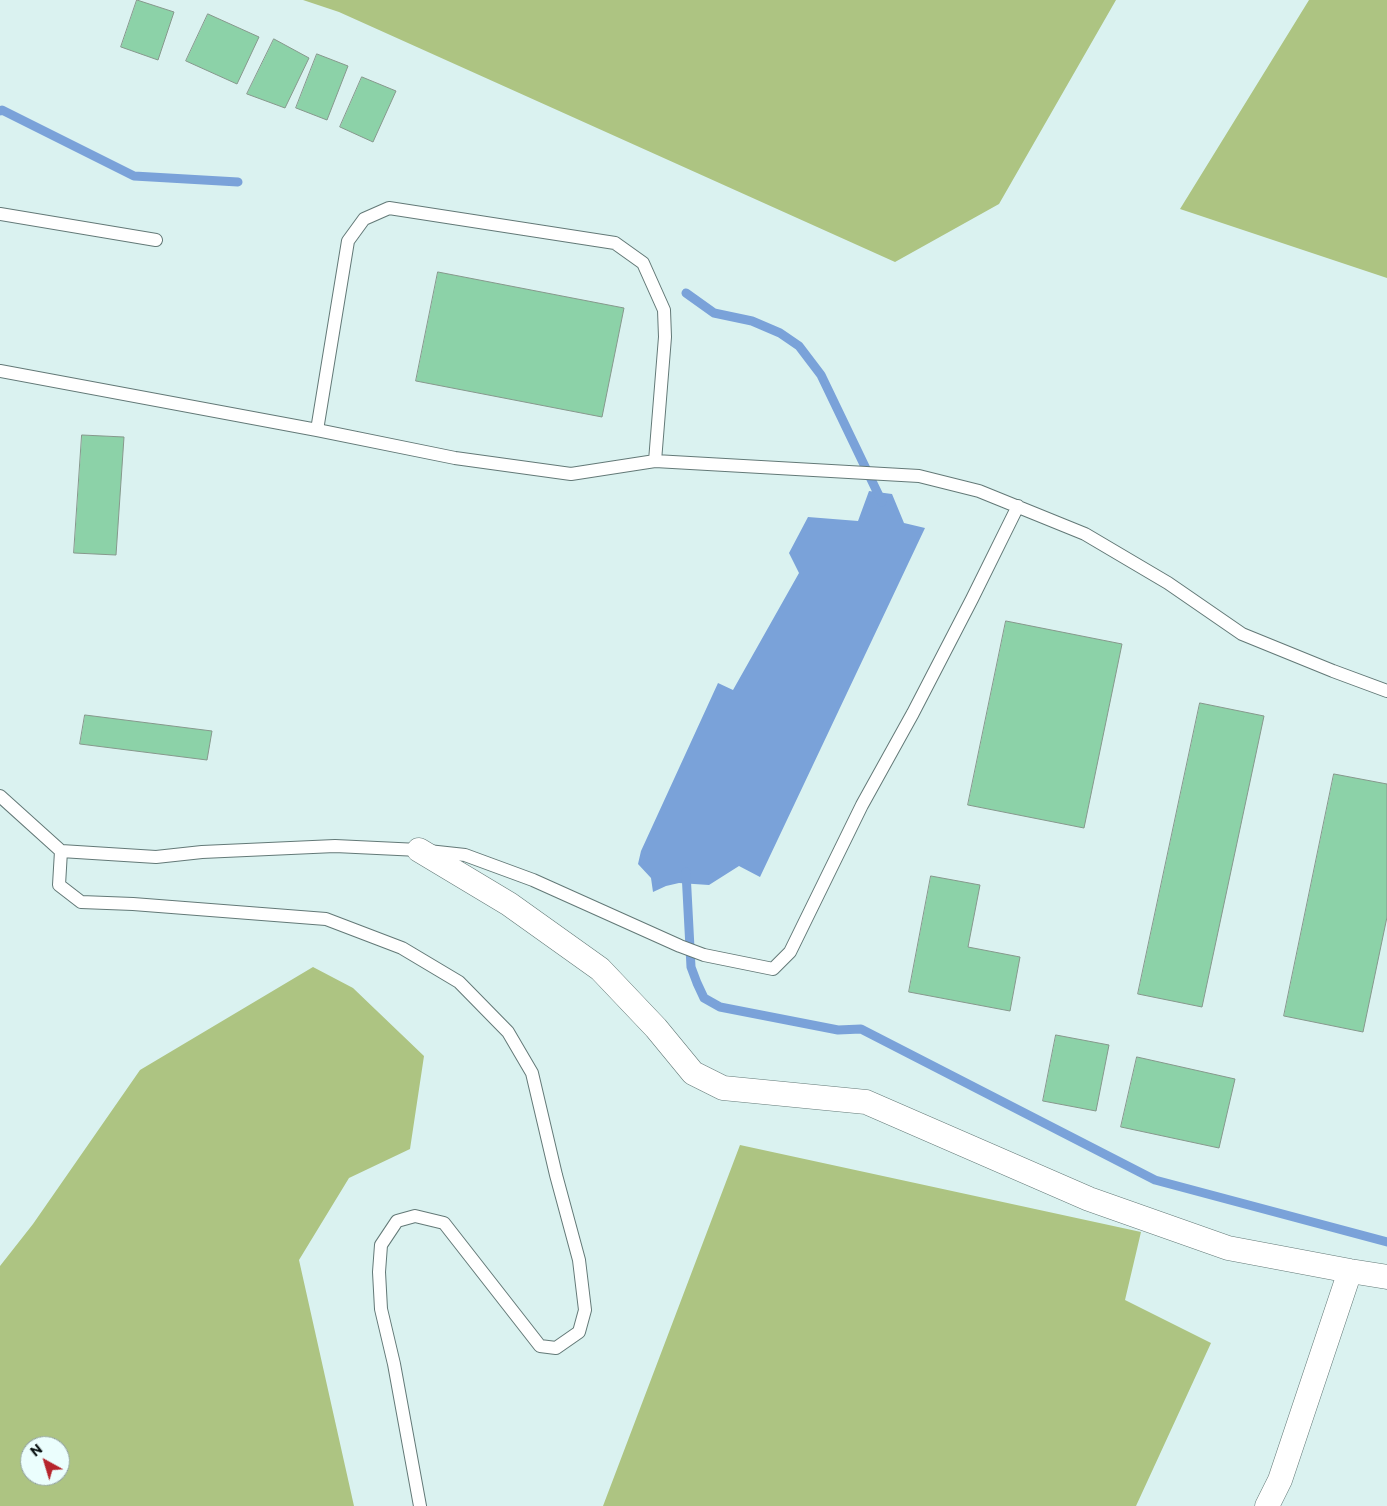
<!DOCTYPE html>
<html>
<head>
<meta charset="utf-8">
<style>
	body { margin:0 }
	#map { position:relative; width:1387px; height:1506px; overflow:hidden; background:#daf2f0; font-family:Commissioner,sans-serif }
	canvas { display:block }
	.north { position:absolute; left:20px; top:1436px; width:50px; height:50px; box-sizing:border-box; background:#ebfefd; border:1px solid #91a09f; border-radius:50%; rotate:321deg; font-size:14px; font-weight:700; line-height:20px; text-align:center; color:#0a1212 }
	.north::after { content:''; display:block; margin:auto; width:18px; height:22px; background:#b6252c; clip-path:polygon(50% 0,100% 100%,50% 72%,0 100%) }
</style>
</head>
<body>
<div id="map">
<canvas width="1387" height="1506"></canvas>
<div class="north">N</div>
</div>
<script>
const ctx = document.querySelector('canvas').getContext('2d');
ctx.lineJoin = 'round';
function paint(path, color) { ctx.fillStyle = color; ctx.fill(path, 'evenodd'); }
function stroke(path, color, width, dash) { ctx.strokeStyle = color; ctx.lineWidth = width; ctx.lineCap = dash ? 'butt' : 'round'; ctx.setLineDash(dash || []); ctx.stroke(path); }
paint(new Path2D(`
	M303 0H1116L999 204 895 262 339 12Z
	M1309 0H1387V278L1180 209Z
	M313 967 353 988 424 1056 410 1149 349 1178 299 1260 354 1506H0V1266L33 1224 140 1070ZM30 1446H60V1476H30Z
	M740 1145 1141 1232 1125 1300 1211 1343 1136 1506H603Z`), '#adc482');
paint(new Path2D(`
	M869 491 892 494 904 523 925 528 760 877 739 866 709 885 679 883 666 886 653 892 651 878 638 864 641 851 718 683 733 690 799 573 789 553 808 517 858 521Z`), '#7aa2d9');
stroke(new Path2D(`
	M0 111 2 110 134 176 238 182
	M686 293 714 313 752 321 780 333 799 346 821 375 882 502
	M686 872 691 967 697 983 704 998 720 1007 838 1030 861 1029 1155 1180 1387 1242`), '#7aa2d9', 9);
const building = new Path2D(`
	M137 0 174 12 158 60 121 47Z
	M208 14 259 37 237 84 186 61Z
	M274 39 309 58 285 108 247 94Z
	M317 54 348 66 327 120 296 108Z
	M362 77 396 91 373 142 340 127Z
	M438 272 624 308 602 417 416 381Z
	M82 435 124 437 116 555 74 553Z
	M1006 621 1122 644 1084 828 968 805Z
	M1200 703 1264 716 1202 1007 1138 994Z
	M85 715 212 731 207 760 80 744Z
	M1334 774 1387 784V917L1363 1032 1284 1016Z
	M931 876 980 885 968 947 1020 957 1010 1011 909 992Z
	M1056 1035 1109 1045 1096 1111 1043 1101Z
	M1137 1057 1235 1079 1219 1148 1121 1127Z`);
paint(building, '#8cd2a8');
stroke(building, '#86988c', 1);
const lane = new Path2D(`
	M0 214 156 240
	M0 371 317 430 455 458 571 474 655 461 919 476 979 491 1085 534 1168 583 1242 634 1333 671 1387 691
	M317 430 348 241 364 219 389 208 615 243 643 263 664 310 665 337 655 461
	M0 796 61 851 156 857 202 852 335 846 419 850 465 855 533 880 680 946 704 955 773 969 790 952 862 805 913 713 972 599 1018 506
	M61 851 59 885 81 902 133 904 326 919 402 948 459 982 508 1032 532 1073 556 1175 579 1260 585 1310 579 1332 556 1348 540 1346 444 1223 415 1216 397 1221 381 1245 379 1272 381 1309 394 1364 420 1506`);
const street = new Path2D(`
	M419 850 509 904 600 969 656 1028 693 1073 723 1088 866 1102 1089 1199 1228 1248 1350 1271 1387 1277
	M1267 1506 1280 1480 1350 1271`);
stroke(lane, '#637977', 14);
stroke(street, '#637977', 25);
stroke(lane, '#fff', 12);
stroke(street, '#fff', 24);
</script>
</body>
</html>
